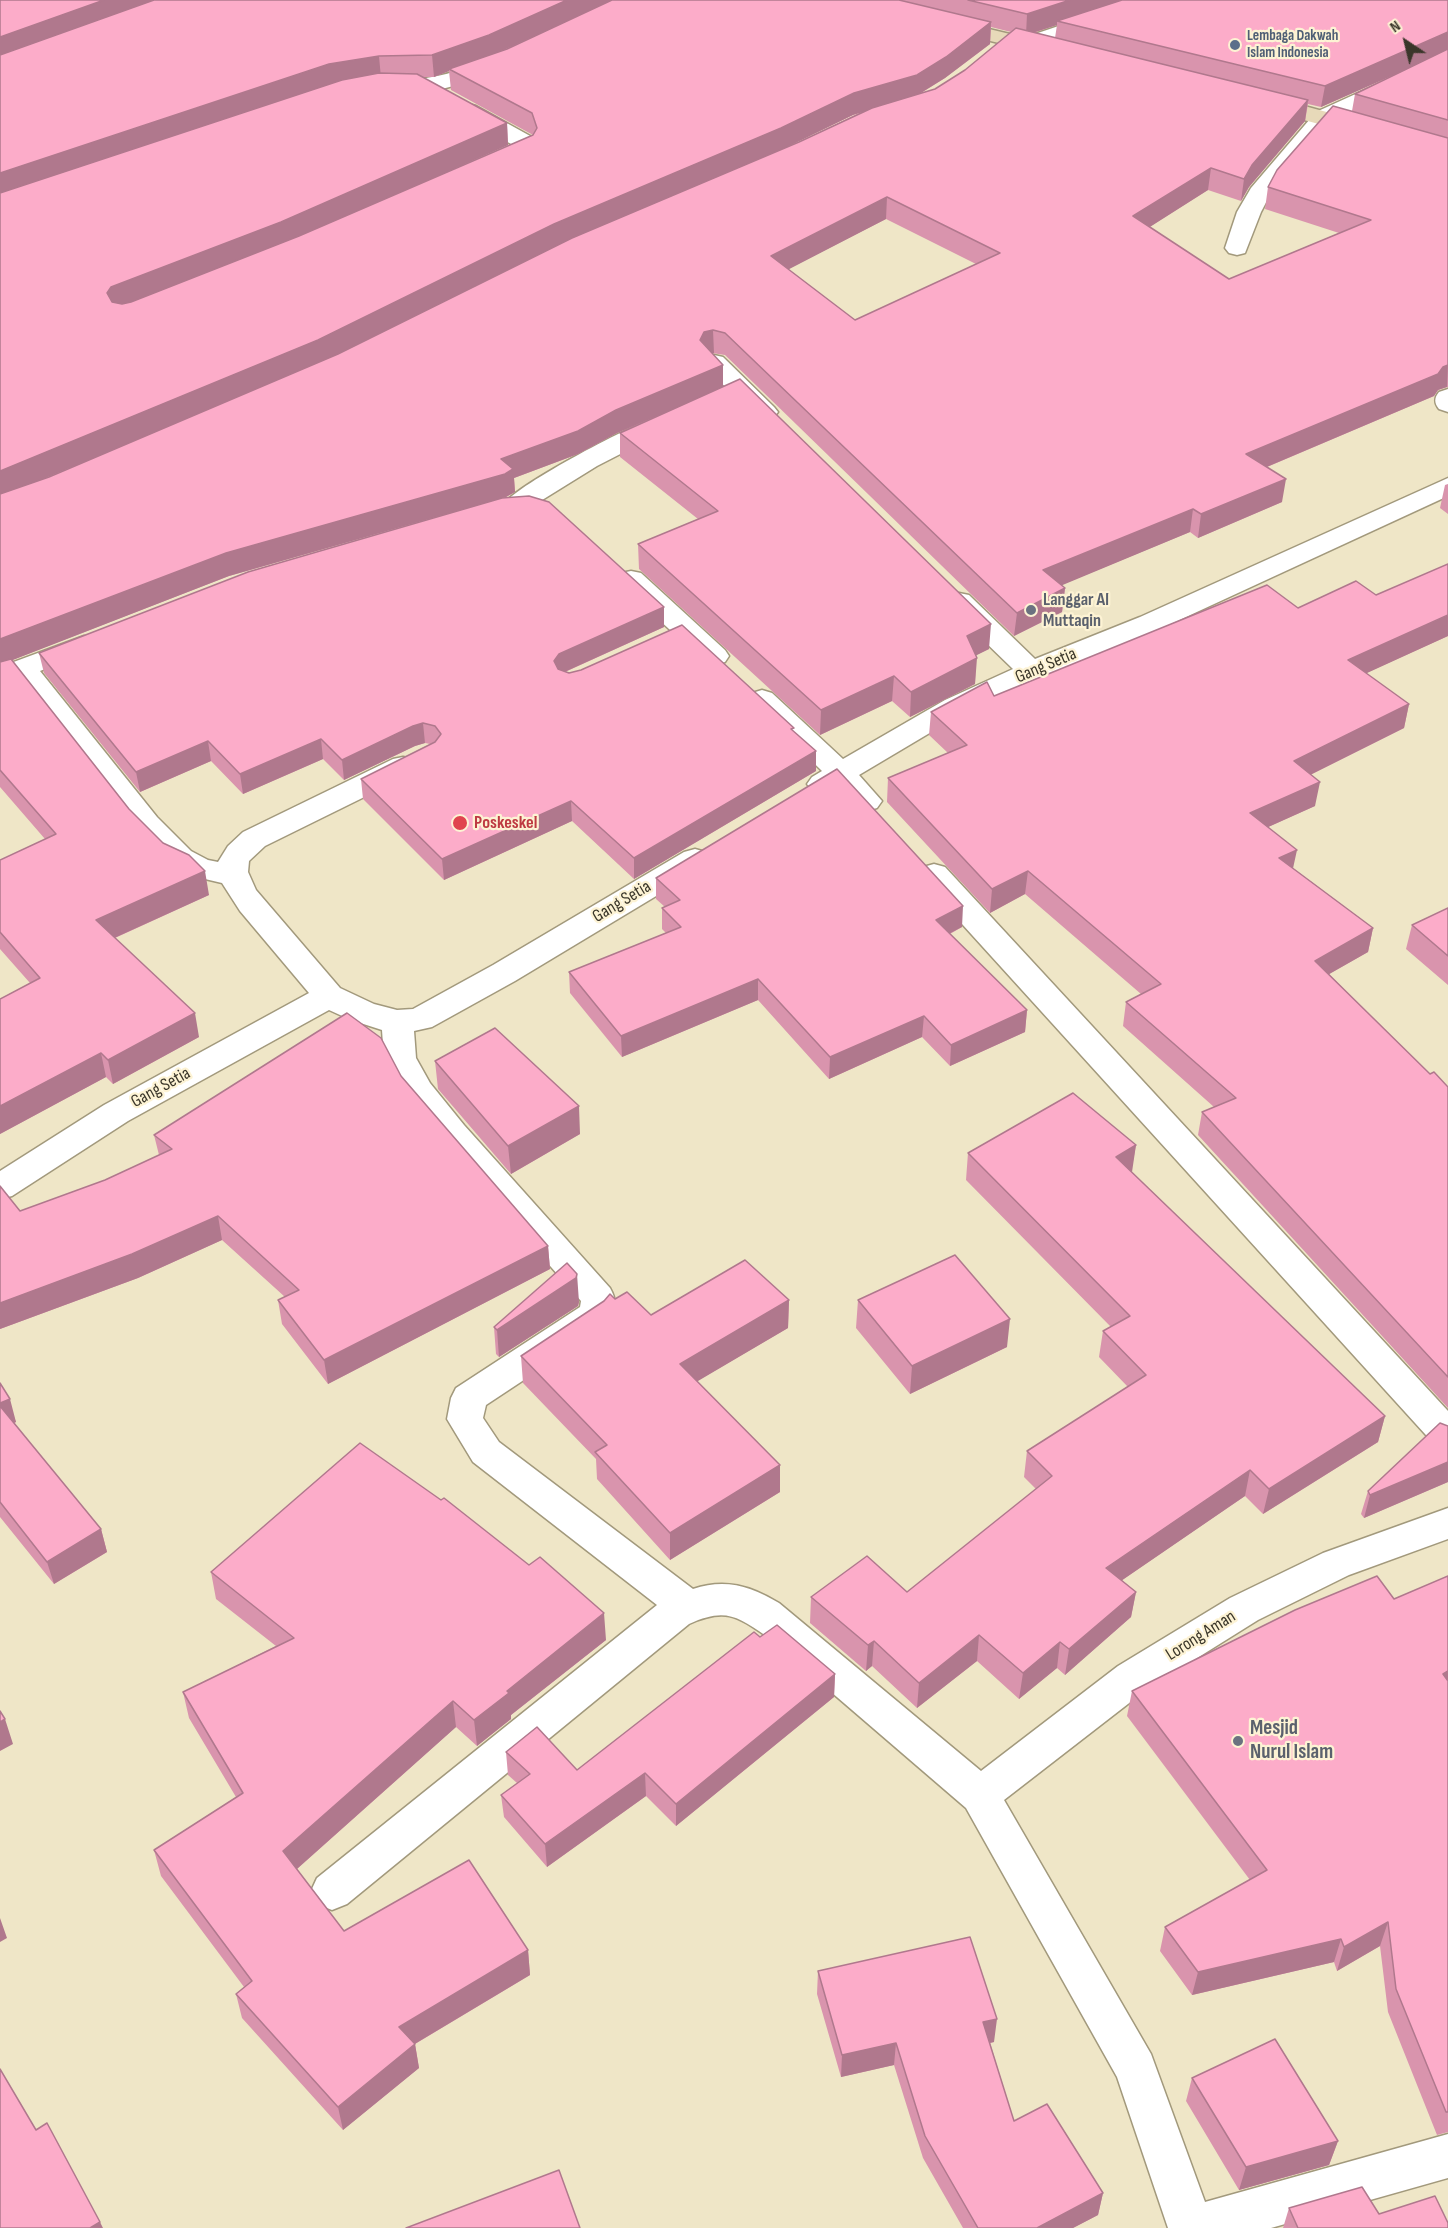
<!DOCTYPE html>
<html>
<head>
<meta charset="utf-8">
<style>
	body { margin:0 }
	#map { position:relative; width:1448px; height:2228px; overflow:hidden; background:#efe6c7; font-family:"Sofia Sans Condensed",sans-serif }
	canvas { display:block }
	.north { position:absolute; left:1376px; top:12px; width:60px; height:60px; -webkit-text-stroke:4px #fdf3d4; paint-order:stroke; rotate:325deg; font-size:16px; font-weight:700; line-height:24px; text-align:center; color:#3a362a }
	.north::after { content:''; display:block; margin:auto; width:21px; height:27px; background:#3a362a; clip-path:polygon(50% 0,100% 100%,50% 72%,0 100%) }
</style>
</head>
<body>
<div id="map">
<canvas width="1448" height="2228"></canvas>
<div class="north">N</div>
</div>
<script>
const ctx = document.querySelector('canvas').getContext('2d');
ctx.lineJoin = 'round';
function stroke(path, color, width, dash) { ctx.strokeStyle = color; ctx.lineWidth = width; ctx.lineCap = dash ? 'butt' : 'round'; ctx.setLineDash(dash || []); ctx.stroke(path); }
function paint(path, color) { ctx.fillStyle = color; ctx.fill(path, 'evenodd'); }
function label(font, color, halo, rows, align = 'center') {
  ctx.font = font + ' "Sofia Sans Condensed",sans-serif'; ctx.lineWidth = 4.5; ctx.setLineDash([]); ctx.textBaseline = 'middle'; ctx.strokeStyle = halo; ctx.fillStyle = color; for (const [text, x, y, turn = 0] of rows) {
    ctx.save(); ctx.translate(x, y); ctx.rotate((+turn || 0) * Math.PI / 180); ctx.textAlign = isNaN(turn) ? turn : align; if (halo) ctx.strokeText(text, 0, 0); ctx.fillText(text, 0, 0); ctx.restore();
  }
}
const street = new Path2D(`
	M1136 0H1167L1164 4 1034 47 1027 49 1020 47 1016 43 1020 39Z
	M1448 52V66L1332 122 1272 191 1261 212 1245 253 1237 255 1229 253 1225 248 1237 212 1251 188 1316 112Z
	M491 59 499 60 502 65 499 70C464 83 423 100 385 91L382 86 385 81C401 78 417 80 432 77 453 74 471 64 491 59Z
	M468 104 476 106 532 137 536 150C528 162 500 172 486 169L483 164 486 159 513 145 460 116 457 111 460 106Z
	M714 355 723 357 774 407 778 412 774 417 765 420 756 417 705 367 702 362 705 357Z
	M1448 389V412L1439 409C1434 403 1434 398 1439 392Z
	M662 415 671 418 675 423 671 428 597 466 526 510 517 512 508 510 504 504C518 484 636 422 662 415Z
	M1448 478V496L1160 629 1041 677 965 712 859 775 882 801 877 808C856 814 851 802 838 787L822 793 812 791 807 784 812 777 822 771 748 699 752 693 762 690 772 693 843 759 945 700 1013 669 949 607 945 601 949 595 959 593 969 595 1035 659 1140 617Z
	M631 571 641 573 725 650 729 656 725 662 715 665 705 662 621 585 617 579 621 573Z
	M84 636 94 638 98 644 94 650 40 671 157 817 191 851 208 860 218 862 228 846 243 832 393 759 403 757 413 759 418 766 413 773 265 846 249 861 248 872 256 890 340 988 374 1004 397 1010 413 1009 493 965 684 852 695 849 706 852 710 859 706 866 515 981 432 1027 414 1031 416 1058 430 1083 464 1125 610 1288C619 1304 615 1312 604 1327L486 1405 483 1418 499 1442 693 1589C725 1578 751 1586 779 1603L981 1771 1118 1666 1230 1598 1323 1553 1448 1508V1539L1349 1575 1258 1620 1146 1690 1004 1800 1151 2054 1205 2202 1448 2134V2178L1271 2228H1168L1117 2077 966 1808 766 1636C736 1615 724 1608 689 1624L347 1904 332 1910 317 1904 311 1891 317 1878 657 1605 473 1462 447 1419 451 1398 456 1388 580 1307 581 1301 440 1141 405 1098 384 1058 382 1030 351 1020 329 1010 128 1121 12 1196 0 1199V1171L104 1105 309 993 240 911 222 883 188 875 169 865 135 831 17 680 0 686V667Z
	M934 864 945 867 1448 1411V1450L1435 1445 923 881 919 874 923 867Z`);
const secondary = new Path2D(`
	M947 19 1052 44 1056 48 1052 52 1045 54 940 29 937 25 940 21Z
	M1264 95 1448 145V159L1256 107 1253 102 1256 97Z`);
stroke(street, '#a2997c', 3);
stroke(secondary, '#a2997c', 3);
paint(street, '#fff');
paint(secondary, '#e7d9b9');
paint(new Path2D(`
	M0 0H1448V387H1447L1438 390 1434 396 1267 467 1282 502 1198 538 1190 532 1061 585 1065 588 1062 612 1014 636 725 355 712 353 723 387 989 649 976 655 975 684 910 717 892 701 820 735 639 569 638 544 698 519 620 457V433L658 416 617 433 578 454 514 478 515 492 506 497 229 576 12 660 129 809 209 895 115 938 199 1037 113 1084 106 1077 0 1134V999L30 983 0 949V860L45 839 0 787ZM1057 25 1055 38 1033 33ZM991 27 1011 32 965 70 935 89 921 93 945 78 990 44ZM449 71 451 90 533 135 406 190 508 145 507 123 422 77H434ZM1389 77 1355 94 1352 111 1268 187 1265 209 1339 233 1229 279 1149 227 1208 190 1241 201 1249 187 1305 121 1308 104 1321 107ZM861 112 799 142 776 152 853 115ZM886 219 976 264 855 320 788 269ZM168 427 49 477 38 481Z
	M1448 484V514L1440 508 1445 485Z
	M1376 595 1448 636 1366 673 1409 704 1404 728 1310 775 1315 806 1268 827 1293 868 1373 928 1368 952 1329 974 1430 1074 1448 1087V1408L1198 1135 1202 1112 1214 1107 1123 1026 1126 1002 1141 994 1025 894 990 913 887 802 888 778 948 753 929 735 931 712 994 696 1298 608Z
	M664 607V627L565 672 794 732 816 751V771L634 879 572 821 444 880 363 799 361 779 430 744 425 743 415 746 344 780 323 759 243 794 211 761 140 792 44 673 39 653Z
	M656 878 962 927 950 934 1027 1010 1025 1032 950 1066 922 1037 829 1079 758 1000 622 1057 570 993 569 972 666 933 662 929V908L665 907 656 899Z
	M1448 908V985L1406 949 1412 925Z
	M435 1061 580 1134 511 1174 438 1089Z
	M401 1076 548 1246 550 1269 328 1384 282 1324 278 1300 285 1297 222 1240 138 1278 0 1329V1186L20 1211 105 1180 159 1155 154 1135Z
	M1136 1145 1131 1172 1385 1416 1378 1442 1263 1514 1245 1496 1122 1580 1136 1592 1131 1617 1065 1675 1057 1668 1019 1699 977 1661 917 1708 872 1666 866 1671 810 1623 811 1597 907 1592 1036 1489 1024 1477 1027 1451 1128 1387 1099 1357 1103 1331 1111 1327 966 1180 968 1153Z
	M615 1299 651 1315 789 1300 788 1328 697 1381 780 1465V1492L670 1560 597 1479 596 1459 523 1383 521 1356Z
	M858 1300 1007 1347 910 1394 856 1328Z
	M579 1302 578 1306 499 1357 496 1354 494 1327Z
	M0 1383 16 1422 14 1423 101 1529 107 1552 54 1584 0 1517Z
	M1448 1426V1482L1364 1518 1361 1514 1368 1491Z
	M211 1572 606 1640 511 1715V1719L477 1746 456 1727 297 1869 344 1931 528 1950 530 1975 415 2044 419 2068 343 2130 242 2018 236 1994 244 1987 161 1876 154 1850 236 1797 189 1718 183 1692 276 1646 216 1599Z
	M1448 1576V2132L1437 2135 1388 2012 1380 1946 1337 1971 1334 1962 1192 1995 1160 1951 1165 1927 1250 1880 1127 1716 1132 1691 1394 1599Z
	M760 1637 835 1674 834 1697 676 1826 646 1796 547 1867 504 1817 501 1795 517 1783 508 1775 506 1752 577 1770Z
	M818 1971 994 2042 990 2043 1014 2121 1103 2193 1098 2215 1073 2228H963L923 2158 894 2065 841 2077 817 1994Z
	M1192 2078 1338 2141 1329 2165 1239 2190 1186 2101Z
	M1289 2208 1379 2214 1448 2228H1283Z`), '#d994ad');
paint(new Path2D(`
	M104 0H165L0 60V37Z
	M567 0H615L490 56 449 69V71L434 77 432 55Z
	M1070 0H1129L1057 21V25L1026 35 1027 14Z
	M991 22 990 44 945 78 916 96 853 115 781 150 321 363 0 497V471L554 224Z
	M1448 32V51L1321 107 1325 86Z
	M379 56 381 78 0 197V173L329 64Z
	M1308 100 1305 121 1249 187 1241 201 1244 179 1252 165Z
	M507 123 508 145 284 244 115 310 107 293 111 287Z
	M1211 168 1208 190 1131 239 1133 216Z
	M887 197 886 219 770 279 771 256Z
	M713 330 714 353 705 355 700 340 704 332Z
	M723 365V388L617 433 578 454 514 478 515 492 506 497 229 576 0 665V639L226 553 501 459Z
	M1448 365 1447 387 1438 390 1434 396 1243 477 1246 454Z
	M1286 479 1282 502 1198 538 1201 514Z
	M1193 509 1190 532 1041 594 1043 570Z
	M1065 588 1062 612 1014 636 1017 613Z
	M664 607V627L560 674 554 661 559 654Z
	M1448 615V636L1343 684 1348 660Z
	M991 624 989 649 965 661 967 636Z
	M977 658 975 684 910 717 911 692Z
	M894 676 892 701 820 735 821 710Z
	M1409 704 1404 728 1290 785 1294 761Z
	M423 723 425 743 415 746 344 780 342 760 413 726Z
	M321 739 323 759 243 794 240 774Z
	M208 741 211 761 140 792 136 772Z
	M816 751V771L634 879V858Z
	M1320 782 1315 806 1246 837 1250 813Z
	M571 801 572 821 444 880 442 859Z
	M1297 850 1292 873 1279 858Z
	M205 871 209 895 101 944 96 920Z
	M1028 871 1025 894 990 913 992 889Z
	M963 906 962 927 935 941 936 920Z
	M1373 928 1368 952 1310 985 1315 961Z
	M758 979V1000L622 1057 621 1036Z
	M1027 1010 1025 1032 950 1066 951 1045Z
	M195 1013 199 1037 113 1084 108 1060Z
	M924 1016 922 1037 829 1079 830 1057Z
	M101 1053 106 1077 0 1134V1106Z
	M579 1106 580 1134 511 1174 508 1146Z
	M1136 1145 1132 1172 1112 1184 1116 1157Z
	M218 1216 222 1240 138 1278 0 1329V1303Z
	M548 1246 550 1269 328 1384 324 1360Z
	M577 1274 579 1302 578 1306 499 1357 497 1330Z
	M789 1300 788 1328 681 1391 680 1364Z
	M1010 1319 1007 1347 910 1394 912 1366Z
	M10 1399 16 1422 5 1427 0 1411V1403Z
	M1385 1416 1378 1442 1263 1514 1269 1489Z
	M1448 1462V1482L1364 1518 1370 1495Z
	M780 1465V1492L670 1560V1533Z
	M1250 1470 1245 1496 1102 1594 1106 1568Z
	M101 1529 107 1552 54 1584 47 1562Z
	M1136 1592 1131 1617 1065 1675 1069 1649Z
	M604 1613 606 1640 511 1715V1719L477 1746 474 1720 507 1691Z
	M979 1635 977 1661 917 1708 919 1683Z
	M874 1641 872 1666 866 1671 868 1645Z
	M1060 1642 1057 1668 1019 1699 1023 1673Z
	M1448 1671V1692L1443 1674Z
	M835 1674 834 1697 676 1826V1804Z
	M453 1701 456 1727 289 1876 283 1851Z
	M5 1719 13 1744 0 1751V1722Z
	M645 1773 646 1796 547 1867 545 1844Z
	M0 1918 7 1938 0 1942Z
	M1388 1922 1380 1946 1337 1971 1344 1947Z
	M1341 1939 1334 1962 1192 1995 1198 1972Z
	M528 1950 530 1975 403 2051 399 2027Z
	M997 2019 994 2042 980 2045 983 2022Z
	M896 2043 894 2065 841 2077 842 2055Z
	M415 2044 419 2068 343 2130 338 2107Z
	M1338 2141 1329 2165 1239 2190 1246 2167Z
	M1103 2193 1098 2215 1073 2228H1037Z
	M100 2222 103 2228H90Z`), '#b0788d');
const building = new Path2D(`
	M0 0H104L0 37Z
	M154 0H567L489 35 432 55 379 56 329 64 0 173V55Z
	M612 0H899L991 22 946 57 917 75 854 93 781 128 554 224 318 340 0 471V193L342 80 379 73 417 74 507 123 281 222 111 287 107 293 112 302 122 304 131 302 299 236 533 135 537 128 532 113 449 69 507 49Z
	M968 0H1070L1027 14Z
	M1122 0H1448V32L1325 86 1057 21Z
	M1016 28 1308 100 1252 165 1244 179 1211 168 1133 216 1229 279 1371 220 1268 187 1277 170 1333 106 1448 138V365L1443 367 1438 374 1246 454 1286 479 1201 514 1193 509 1043 570 1065 588 1017 613 725 333 713 330 704 332 700 340 723 365 616 410 578 431 501 459 513 469 505 474 226 553 0 639V494L49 477 338 354 572 238 799 142 872 108 935 89 965 70ZM887 197 1000 253 855 320 771 256Z
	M1448 49V120L1355 94Z
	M740 379 991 624 967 636 977 658 911 692 894 676 821 710 638 544 718 511 620 433Z
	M529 496 549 502 664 607 559 654 554 661 558 669 569 673 581 670 682 625 794 728 791 729 816 751 634 858 571 801 442 859 361 779 435 742 441 734 435 726 423 723 413 726 342 760 321 739 240 774 208 741 136 772 39 653 248 572 502 498Z
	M1448 564V615L1348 660 1409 704 1294 761 1320 782 1250 813 1297 850 1279 858 1373 928 1315 961 1430 1074 1434 1072 1448 1087V1377L1202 1112 1236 1098 1126 1002 1161 984 1028 871 992 889 888 778 967 745 931 712 987 682 994 696 1267 585 1298 608 1356 581 1376 595Z
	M11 659 129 809 163 843 189 855 205 871 96 920 195 1013 108 1060 101 1053 0 1106V999L40 978 0 932V860L56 834 0 770V662Z
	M837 769 963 906 936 920 1027 1010 951 1045 924 1016 830 1057 758 979 621 1036 569 972 681 927 662 908 680 900 656 878Z
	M1448 908V956L1412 925Z
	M347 1013 381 1038 401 1076 548 1246 324 1360 278 1300 299 1290 218 1216 132 1254 0 1303V1186L20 1211 105 1180 172 1149 154 1135Z
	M495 1028 579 1106 508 1146 435 1061Z
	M1073 1093 1136 1145 1116 1157 1385 1416 1269 1489 1250 1470 1106 1568 1136 1592 1069 1649 1060 1642 1023 1673 979 1635 919 1683 874 1641 868 1645 811 1597 867 1556 907 1592 1052 1476 1027 1451 1146 1375 1103 1331 1130 1316 968 1153Z
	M955 1255 1010 1319 912 1366 858 1300Z
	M745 1260 789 1300 680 1364 780 1465 670 1533 595 1452 607 1445 521 1356 604 1301 610 1294 615 1299 627 1292 651 1315Z
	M567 1263 577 1274 576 1278 497 1330 494 1327Z
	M0 1383 10 1399 0 1403Z
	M0 1406 101 1529 47 1562 0 1502Z
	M1440 1423 1448 1426V1462L1370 1495 1368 1491Z
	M360 1443 441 1500 444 1498 529 1565 540 1557 604 1613 507 1691 509 1693 474 1720 453 1701 283 1851 344 1931 469 1860 528 1950 399 2027 415 2044 338 2107 236 1994 252 1981 154 1850 243 1793 183 1692 294 1638 211 1572Z
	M1377 1576 1394 1599 1448 1576V1671L1443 1674 1448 1681V2112H1446L1396 1989 1388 1922 1344 1947 1341 1939 1198 1972 1165 1927 1267 1870 1132 1691 1295 1610Z
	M777 1625 835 1674 676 1804 645 1773 545 1844 501 1795 530 1774 506 1752 537 1727 577 1770 754 1632 760 1637Z
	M0 1711 5 1719 0 1722Z
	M970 1937 997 2019 983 2022 1014 2121 1047 2104 1103 2193 1037 2228H978L925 2136 896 2043 842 2055 818 1971Z
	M1275 2039 1338 2141 1246 2167 1192 2078Z
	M0 2069 36 2130 47 2123 100 2222 90 2228H0Z
	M559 2170 580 2228H406Z
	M1362 2187 1379 2214 1435 2196 1448 2223V2228H1298L1289 2208Z`);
paint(building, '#fcacc9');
stroke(building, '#b0788d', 1.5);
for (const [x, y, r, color] of [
	[1235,45,6,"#5c6f8a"],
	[1031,610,6,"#6b7280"],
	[460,823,8,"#e0444e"],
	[1238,1741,6,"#6b7280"]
]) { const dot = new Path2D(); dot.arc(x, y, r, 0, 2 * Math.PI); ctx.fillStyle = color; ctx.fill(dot); stroke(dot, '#fdf3d4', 2); }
label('bold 15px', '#4e5e75', '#fdf3d4', [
	["Lembaga Dakwah",1247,36],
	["Islam Indonesia",1247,53]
], 'left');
label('bold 18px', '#5b616d', '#fdf3d4', [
	["Langgar Al",1043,600],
	["Muttaqin",1043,621]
], 'left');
label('18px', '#3a362a', '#fdf3d4', [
	["Gang Setia",1046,666,-23],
	["Gang Setia",622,902,-31],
	["Gang Setia",161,1088,-29],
	["Lorong Aman",1201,1636,-32]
]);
label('bold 18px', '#be3a42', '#fdf3d4', [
	["Poskeskel",474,823]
], 'left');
label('bold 21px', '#5b616d', '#fdf3d4', [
	["Mesjid",1250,1729],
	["Nurul Islam",1250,1753]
], 'left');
</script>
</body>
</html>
